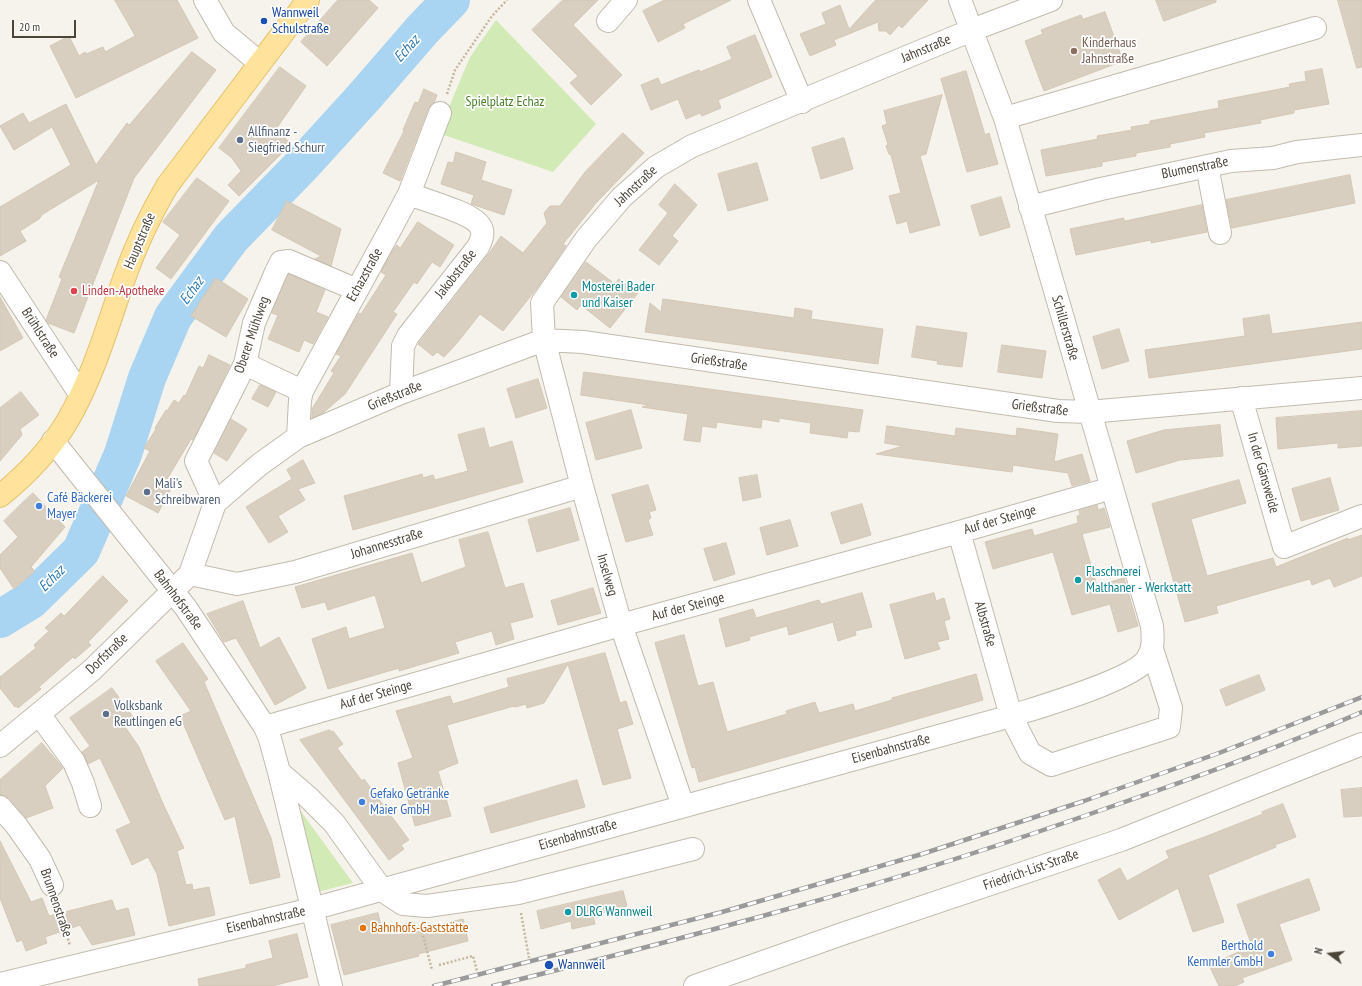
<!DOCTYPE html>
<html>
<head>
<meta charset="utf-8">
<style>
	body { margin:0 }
	#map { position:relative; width:1362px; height:986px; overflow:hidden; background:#f6f3ec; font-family:"PT Sans Narrow",sans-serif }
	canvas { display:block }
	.north { position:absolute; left:1310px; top:934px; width:40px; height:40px; -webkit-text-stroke:3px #fff; paint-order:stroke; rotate:285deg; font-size:11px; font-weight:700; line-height:16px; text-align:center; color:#4b4439 }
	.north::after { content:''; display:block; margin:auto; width:14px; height:18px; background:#4b4439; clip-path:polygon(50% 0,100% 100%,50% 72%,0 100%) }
	.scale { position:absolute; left:12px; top:20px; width:64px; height:18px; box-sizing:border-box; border:2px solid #4b4439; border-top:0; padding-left:5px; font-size:12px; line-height:14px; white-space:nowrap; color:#4b4439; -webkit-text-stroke:3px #fff; paint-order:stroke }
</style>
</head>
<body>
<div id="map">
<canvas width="1362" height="986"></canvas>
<div class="north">N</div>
<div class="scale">20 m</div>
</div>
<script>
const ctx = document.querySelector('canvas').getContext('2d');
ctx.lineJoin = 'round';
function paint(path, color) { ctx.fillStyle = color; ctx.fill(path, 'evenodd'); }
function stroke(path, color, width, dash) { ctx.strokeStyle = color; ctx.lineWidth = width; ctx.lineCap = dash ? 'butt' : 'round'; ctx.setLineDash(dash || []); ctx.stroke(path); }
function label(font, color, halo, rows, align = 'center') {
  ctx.font = font + ' "PT Sans Narrow",sans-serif'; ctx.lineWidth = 3.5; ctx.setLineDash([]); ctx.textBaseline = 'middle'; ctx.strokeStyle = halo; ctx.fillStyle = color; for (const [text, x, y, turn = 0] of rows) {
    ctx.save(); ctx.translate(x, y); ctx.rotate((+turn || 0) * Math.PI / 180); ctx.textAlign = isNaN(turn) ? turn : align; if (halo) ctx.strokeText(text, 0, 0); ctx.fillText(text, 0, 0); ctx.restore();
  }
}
paint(new Path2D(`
	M496 20 596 124 553 172 438 133 470 57Z
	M297 806 353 883 317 892Z`), '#d2eab5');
stroke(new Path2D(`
	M0 619 31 600 81 551 123 454 147 378 173 317 231 238 303 164 364 97 423 29 451 0`), '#a9d4f2', 38);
const building = new Path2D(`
	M115 0H177L198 38 76 98 50 46 69 36 79 56 85 52 86 54 103 47 105 52 135 36Z
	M338 0H369L378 8 327 66 301 42Z
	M563 0H598L573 25 622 75 591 105 570 83 578 76 532 30Z
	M665 0H731L683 24 685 28 658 42 643 11Z
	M876 0H928L902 28 899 25 890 35 886 31H879L878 22 834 40 836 45 810 56 800 34 826 24 822 13 840 5 849 29Z
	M1156 0H1216V2L1164 21Z
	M1338 0H1362V67L1357 68Z
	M1105 12 1123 61 1044 91 1025 41 1043 34 1041 30 1081 15 1083 19Z
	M755 35 772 77 718 100 721 108 702 116 700 113 686 119 678 99 651 110 641 85 658 78 661 85 699 70 700 72 732 59 727 47Z
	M192 52 216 70 134 178 74 333 48 323 46 320 62 279 59 277 99 180 43 214 39 219 20 231 26 241 0 256V207L71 165 52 127 14 150 0 126 23 113 29 123 66 104 96 165 127 123 129 125Z
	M280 67 306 86 276 129 291 144 239 196 228 185 241 171 232 158 219 148Z
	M1322 69 1329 104 1294 110V113L1260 120 1261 123 1204 133 1205 137 1170 144V147L1136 153V156L1102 162V166L1046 176 1041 150 1098 139 1097 136 1132 130 1131 127 1150 124V121L1219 108 1218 101 1290 87 1289 84 1306 81 1305 72Z
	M966 71 985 135 989 133 998 164 967 172 941 79Z
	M424 89 437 95 434 103 428 109 400 181 383 173 404 131 403 130 415 102 418 103Z
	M942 95 926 154 920 156 940 225 910 233 907 221 897 224 889 196 901 193 891 155 889 154 886 146 888 144 882 126 887 124 884 111Z
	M623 133 644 153 596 203 563 244 566 246 537 288 503 331 480 314 457 343 444 357 437 352 433 356 418 344 488 255 501 236 523 253 547 223 544 213 550 206H560L585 172Z
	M844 138 853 169 821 179 812 148Z
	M456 152 486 162 481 180 512 190 504 215 471 204 474 195 441 184 448 162 453 163Z
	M757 163 768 200 728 211 718 174Z
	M1350 175 1355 203 1232 228 1226 200Z
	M197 178 229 201 171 279 156 268 180 235 163 222Z
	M675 184 697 205 672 236 678 241 659 265 639 250 668 213 659 205Z
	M1001 197 1010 227 980 236 971 206Z
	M287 201 341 229 331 266 315 259 321 256 272 230Z
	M1202 205 1207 232 1151 243V240L1076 255 1070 229 1124 218V221Z
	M418 222 454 245 440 267 432 262 417 284 414 282 393 312 397 314 345 394 323 413 312 418V409L334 373 331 371 341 356 336 354 359 313 361 314 386 275 381 272 391 253 397 245 400 248Z
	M586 262 615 284 619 279 635 293H638L610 328 581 305 577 310 561 297Z
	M289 274 325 290 316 312 328 317 313 344 304 340 299 352 268 339 278 315 272 313Z
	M216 278 248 299 226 337 191 316Z
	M0 297 23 338 0 351Z
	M663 299 794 318 795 308 812 311 811 319 883 329 878 364 645 332 650 303 661 312Z
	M1269 315 1272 334 1362 322V349L1149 378 1145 350 1245 336 1243 319Z
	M917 326 967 333 962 367 937 364 938 361 912 357Z
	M1119 329 1129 361 1102 369 1093 337Z
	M1002 345 1046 351 1042 378 998 372Z
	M209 355 230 365 193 440 191 439 166 481 173 485 158 513 126 496 150 451 144 448 156 429 155 428 166 410 167 411 174 400 179 403 184 395 185 397 199 366 203 368Z
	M584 372 863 410 859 432 848 431 847 438 810 433 811 423 779 418V422L762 419 761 428 717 422 716 428 702 426 700 442 684 440 688 414 642 407 649 405 581 395Z
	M538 379 547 408 516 418 507 389Z
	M260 385 276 392 268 407 252 399Z
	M21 392 39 415 20 429 22 435 0 461V408Z
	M631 410 642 448 596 460 586 423Z
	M1362 411V446L1338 448V443L1278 449 1276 418Z
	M231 419 247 429 227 461 214 453Z
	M1220 425 1223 456 1180 460 1136 473 1127 441 1164 430Z
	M887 426 955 436 956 428 1016 436 1017 428 1058 434 1054 462 1082 454 1090 481 1072 486 1068 473 1013 465 1012 472 876 454 903 446 885 443Z
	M484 428 489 448 512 441 523 482 353 530 344 496 422 474 423 478 433 475 435 480 468 471 458 435Z
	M303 460 315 483 298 489 305 500 278 516 288 532 269 543 246 507 292 479 287 470Z
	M757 475 761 497 743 501 739 478Z
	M1330 478 1339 510 1301 521 1292 489Z
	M1239 480 1246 503 1191 519 1207 576 1273 558 1276 567 1348 538V540L1362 535V576L1334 587 1330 578 1312 585 1310 579 1216 606 1218 613 1185 622 1152 504Z
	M648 485 656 510 649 512 651 518 648 520 653 535 626 542 612 495Z
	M33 493 65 527 31 567 35 571 14 589 0 568V555L18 537 4 521Z
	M862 504 871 535 841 544 831 513Z
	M1097 505 1098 510 1104 508 1110 527 1082 534 1097 586 1124 578 1138 626 1118 632 1110 604 1072 615 1053 552 993 569 985 542 1032 529 1034 536 1078 523 1077 516 1080 515 1079 511Z
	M570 508 579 540 537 552 528 520Z
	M790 520 798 546 767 555 760 528Z
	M488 532 505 588 523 583 533 617 510 623 514 639 496 645 492 631 455 642 459 653 399 671V668L328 689 312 639 346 627 349 639 385 628 375 595 328 610 325 602 302 608 295 587 412 553 421 583 466 567 459 540Z
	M726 543 735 574 714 581 704 549Z
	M103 576 128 601 88 642 91 645 75 659 73 657 39 687 41 689 18 708 16 706 15 707 0 688V677L36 648 34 645 49 631 45 628 61 613 64 616Z
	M593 588 601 613 558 625 551 601Z
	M862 593 872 627 855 631 856 635 838 641 833 622 789 635 787 626 749 637 750 640 726 647 719 619 753 609 756 618 819 600 821 604Z
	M934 593 936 601 944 598 950 619 944 621 949 639 937 642 940 649 905 659 890 605Z
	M243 601 260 648 279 637 306 688 275 705 236 638 224 642 207 614Z
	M684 635 698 686 713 682 727 732 787 714 786 711 815 702 819 713 853 704 855 711 892 700V698L976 674 983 700 699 782 695 767 692 768 655 643Z
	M183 643 208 679 204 682 271 838 280 877 250 884 235 816 225 820 180 716 191 711 156 661Z
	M605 653 620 703 626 701 633 724 617 729 631 778 603 785 568 664 544 703 527 708 526 704 515 707 514 706 447 725 458 763 438 771 451 816 415 826 398 763 413 758 396 711 450 696 453 704 509 687 507 679Z
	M1259 675 1265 690 1226 706 1220 690Z
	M112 688 133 717 123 724 139 747 164 806 184 848 177 851 186 885 192 884 193 890 209 887 215 915 169 926 157 874 148 857 132 865 116 830 131 823 100 758 88 764 82 752 90 746 70 718Z
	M330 730 331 732 333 731 343 744 337 748 362 781 364 779 409 840 401 845 404 849 389 860 300 740Z
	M42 743 63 768 45 786 53 808 26 818 9 798 4 795H0V780Z
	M577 780 585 807 491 833 484 808Z
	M1362 788V816L1344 817 1341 790Z
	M1283 804 1296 837 1275 845 1276 847 1208 875 1224 922 1193 932 1178 888 1119 920 1098 880 1120 868 1127 881 1169 858 1166 851 1207 836 1263 814 1262 812Z
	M0 841 31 902 42 898 49 916 112 900 116 911 128 908 135 935 92 945 80 925 45 937 47 943 26 951 22 940 17 942 0 898Z
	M1309 879 1320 910 1279 924 1292 960 1242 978 1244 982 1235 986H1219L1209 965 1252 946 1237 905Z
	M623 891 627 906 593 916 595 924 572 929 571 921 541 929 537 911Z
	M378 913 382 930 411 922 413 931 463 919 468 941 418 954 419 956 344 975 331 925Z
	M297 934 308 977 272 986H199L198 979 246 968V965L273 958 269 941Z`);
paint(building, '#d8cfc1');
stroke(building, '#d3c7b4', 1);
const minor = new Path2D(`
	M205 0 224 33 260 63
	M759 0 802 102
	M608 21 626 0
	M1005 118 1315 28
	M1207 166 1220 233
	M1030 207 1101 189 1231 161 1273 158 1297 152 1362 145
	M0 272 80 394
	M245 364 302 391
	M401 393 403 346 408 336 478 247C481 241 485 233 480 226 473 213 424 200 409 194
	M1241 398 1284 547 1362 516
	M298 437 300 400 302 391 391 228 409 194 440 113
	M53 441 186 608 265 727 270 739 279 772 331 986
	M215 503 196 461 245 364 254 323 276 272 281 262 289 261 357 290
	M959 532 1011 716 1030 753 1051 765 1169 727 1171 708 1152 649
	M190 574 237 584 295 572 582 486
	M39 714 74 762 83 783 90 806
	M265 727 621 625 959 532 1112 488
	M0 746 92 670 190 574 215 503 259 465 298 437 401 393 544 340 583 342 1058 411 1089 412 1362 388
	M279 772 308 797 334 823 382 890 403 904 427 906 518 893 693 849
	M683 806 621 625 582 486 544 340 542 303 586 239 622 197 656 167 692 146 972 30 1051 0
	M0 807 16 825 40 859 52 885
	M0 984 312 909 1011 716C1039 707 1133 680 1147 659 1154 649 1153 638 1152 626L1005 118 960 0
	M695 986 842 934 1121 840 1362 744`);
const major = new Path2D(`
	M0 496C26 475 51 449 68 420 94 375 108 324 125 276 136 245 150 215 167 186L308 0`);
stroke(minor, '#c2bbae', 24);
stroke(major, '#e6c16a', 24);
stroke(new Path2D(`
	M447 94 455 70 492 16 507 0
	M58 904 70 946
	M521 913 529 958
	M421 928 432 970
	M439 965 473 956 477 971`), '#c4b79f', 2.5, [2, 2]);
stroke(minor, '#fff', 22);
stroke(major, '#ffe39c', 22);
const rail = new Path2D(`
	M434 986 722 912 922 854 1084 801 1219 753 1362 697
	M493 986C594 961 695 935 795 907 902 877 1008 843 1113 806 1197 777 1280 747 1362 712`);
stroke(rail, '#9a9a9a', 4.5);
stroke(rail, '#fff', 3, [9]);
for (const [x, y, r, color] of [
	[264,21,4,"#1a4fb4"],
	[1074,51,4,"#8d6e63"],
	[240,140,4,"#5c6f8a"],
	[74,291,4,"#e0444e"],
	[574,295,4,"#0f9aa8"],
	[147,492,4,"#5c6f8a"],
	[39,506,4,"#3f7fe0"],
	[1078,580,4,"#0f9aa8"],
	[106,714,4,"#5c6f8a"],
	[362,802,4,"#3f7fe0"],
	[568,912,4,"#0f9aa8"],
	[363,928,4,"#e8710a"],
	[1271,954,4,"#3f7fe0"],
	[549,965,5,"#1a4fb4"]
]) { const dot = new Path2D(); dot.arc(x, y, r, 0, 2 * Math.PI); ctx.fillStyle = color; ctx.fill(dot); stroke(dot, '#fff', 1.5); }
label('14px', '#164399', '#fff', [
	["Wannweil",272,13],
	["Schulstraße",272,29],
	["Wannweil",558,965]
], 'left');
label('14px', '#785e54', '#fff', [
	["Kinderhaus",1082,43],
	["Jahnstraße",1082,59]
], 'left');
label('14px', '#4b4439', '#fff', [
	["Jahnstraße",926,49,-23],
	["Blumenstraße",1195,168,-11],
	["Jahnstraße",636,186,-43],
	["Hauptstraße",140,241,-67],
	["Jakobstraße",456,274,-52],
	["Echazstraße",365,275,-61],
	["Schillerstraße",1065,328,74],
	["Brühlstraße",40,333,57],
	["Oberer Mühlweg",252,335,-71],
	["Grießstraße",719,362,8],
	["Grießstraße",395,396,-22],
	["Grießstraße",1040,408,7],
	["In der Gänsweide",1263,473,74],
	["Auf der Steinge",1000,520,-16],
	["Johannesstraße",387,544,-17],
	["Inselweg",607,575,74],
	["Bahnhofstraße",178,600,53],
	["Auf der Steinge",688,607,-15],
	["Albstraße",985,624,74],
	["Dorfstraße",107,654,-44],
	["Auf der Steinge",376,695,-16],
	["Eisenbahnstraße",891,749,-15],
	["Eisenbahnstraße",578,835,-16],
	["Friedrich-List-Straße",1031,870,-19],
	["Brunnenstraße",56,903,71],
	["Eisenbahnstraße",266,920,-13]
]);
label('14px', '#4a7f2a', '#fff', [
	["Spielplatz Echaz",505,102]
]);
label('14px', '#4e5e75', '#fff', [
	["Allfinanz -",248,132],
	["Siegfried Schurr",248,148],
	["Mali's",155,484],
	["Schreibwaren",155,500],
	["Volksbank",114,706],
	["Reutlingen eG",114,722]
], 'left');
label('14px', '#0d838f', '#fff', [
	["Mosterei Bader",582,287],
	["und Kaiser",582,303],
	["Flaschnerei",1086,572],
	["Malthaner - Werkstatt",1086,588],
	["DLRG Wannweil",576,912]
], 'left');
label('14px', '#be3a42', '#fff', [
	["Linden-Apotheke",82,291]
], 'left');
label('14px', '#366cbe', '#fff', [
	["Café Bäckerei",47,498],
	["Mayer",47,514],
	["Gefako Getränke",370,794],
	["Maier GmbH",370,810],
	["Berthold",1263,946,"right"],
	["Kemmler GmbH",1263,962,"right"]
], 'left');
label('14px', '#c56008', '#fff', [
	["Bahnhofs-Gaststätte",371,928]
], 'left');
label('italic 15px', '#2e7ab2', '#fff', [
	["Echaz",407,49,-48],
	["Echaz",192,291,-54],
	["Echaz",52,579,-45]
]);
</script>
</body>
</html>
